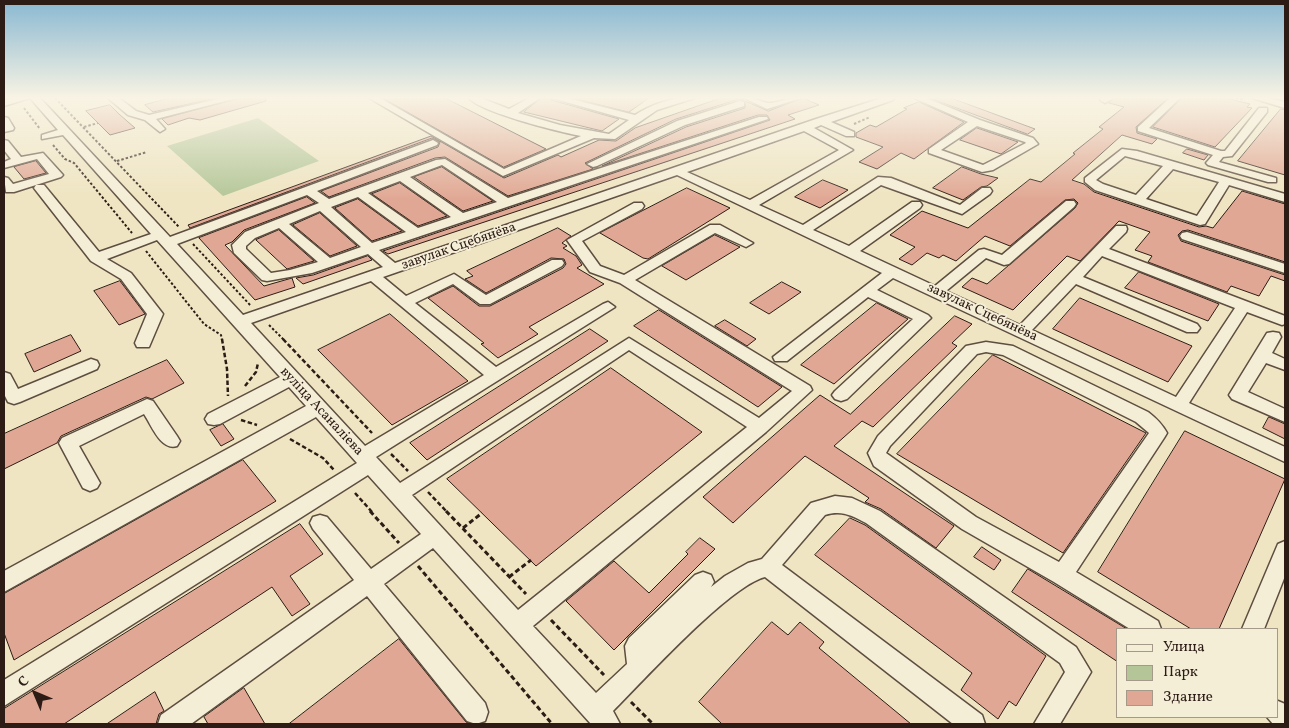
<!DOCTYPE html>
<html>
<head>
<meta charset="utf-8">
<style>
	body { margin:0 }
	#map { position:relative; width:1289px; height:728px; overflow:hidden; background:#efe5c2; font-family:Vollkorn,serif }
	canvas { display:block }
	.frame { position:absolute; inset:0; border:5px solid #2d1c15; pointer-events:none }
	.legend { position:absolute; left:1116px; top:628px; width:162px; height:90px; box-sizing:border-box; background:#f5eed7; border:1px solid #a59a89; margin:0; padding:6px 9px; list-style:none; font-size:15px; color:#2d1c15 }
	.legend li { display:flex; align-items:center; gap:10px; height:25px }
	.legend b { width:25px; border:1px solid #a59a89 }
	.north { position:absolute; left:10px; top:668px; width:50px; height:50px; -webkit-text-stroke:4px #f5eed7; paint-order:stroke; rotate:315deg; font-size:14px; font-weight:700; line-height:20px; text-align:center; color:#2d1c15 }
	.north::after { content:''; display:block; margin:auto; width:18px; height:22px; background:#2d1c15; clip-path:polygon(50% 0,100% 100%,50% 72%,0 100%) }
</style>
</head>
<body>
<div id="map">
<canvas width="1289" height="728"></canvas>
<div class="frame"></div>
<ul class="legend">
<li><b style="height:6px;background:#f5eed7"></b>Улица</li>
<li><b style="height:14px;background:#b4c698"></b>Парк</li>
<li><b style="height:14px;background:#e0a894"></b>Здание</li>
</ul>
<div class="north">С</div>
</div>
<script>
const ctx = document.querySelector('canvas').getContext('2d');
ctx.lineJoin = 'round';
function paint(path, color) { ctx.fillStyle = color; ctx.fill(path, 'evenodd'); }
function stroke(path, color, width, dash) { ctx.strokeStyle = color; ctx.lineWidth = width; ctx.lineCap = dash ? 'butt' : 'round'; ctx.setLineDash(dash || []); ctx.stroke(path); }
function label(font, color, halo, rows, align = 'center') {
  ctx.font = font + ' Vollkorn,serif'; ctx.lineWidth = 4; ctx.setLineDash([]); ctx.textBaseline = 'middle'; ctx.strokeStyle = halo; ctx.fillStyle = color; for (const [text, x, y, turn = 0] of rows) {
    ctx.save(); ctx.translate(x, y); ctx.rotate((+turn || 0) * Math.PI / 180); ctx.textAlign = isNaN(turn) ? turn : align; if (halo) ctx.strokeText(text, 0, 0); ctx.fillText(text, 0, 0); ctx.restore();
  }
}
paint(new Path2D(`
	M258 118 319 161 223 196 167 146Z`), '#b4c698');
const building = new Path2D(`
	M170 98H216L153 112 145 105Z
	M239 98H266V101L200 120 189 118 168 125 162 119Z
	M383 98H445L546 149 504 167Z
	M542 98H550L551 100 619 119 602 131 524 112Z
	M573 98H649L629 112Z
	M721 98H742L744 100 739 99 676 119 585 163 593 169 508 196 445 157 435 158 329 197 321 191 438 147 440 142 432 138 190 228 188 225 431 136 504 178 558 155 561 157 599 140 616 141 635 128Z
	M803 98 819 105 788 115 795 119 388 254 383 251 770 120 767 115H758L602 166 686 127 745 108V101L768 111Z
	M930 98H951L1035 129 1028 134Z
	M1115 98H1168L1136 127 1137 133 1157 139 1152 144 1122 135 1072 180 1084 184 1094 192 1199 227 1206 226 1213 228 1242 191 1285 204V262L1188 230 1182 231 1178 235 1181 241 1285 275V281L1271 276 1259 296 1231 286 1227 292 1148 262 1152 256 1135 250 1150 232 1119 221 1080 261 1067 256 1013 310 962 287 972 278 987 284 1075 208 1078 203 1074 199 1065 200 1010 246 985 236 956 261 943 255 939 258 927 253 912 265 899 259 915 247 890 235 922 211 968 228 1030 179 1041 182 1075 154 1073 153 1103 129 1099 127 1124 107 1109 103Z
	M1182 98H1226L1250 104 1247 107 1252 108 1215 147 1153 127Z
	M919 102 964 122 914 159 901 153 877 169 859 162 883 147 856 137V133L870 125 876 127 907 109 904 108Z
	M110 105 119 114 135 128 110 135 86 111Z
	M1281 109 1285 110V175L1238 161Z
	M977 128 1018 142 1001 154 960 140Z
	M1187 149 1208 155 1204 160 1183 153Z
	M36 161 46 173 24 179 14 167Z
	M442 167 493 201 463 211 414 177Z
	M962 167 981 174 998 178 987 186 981 187 963 200 933 188Z
	M823 180 848 190 820 208 795 197Z
	M400 183 447 216 418 226 372 194Z
	M687 188 730 208 648 259 643 258 600 233Z
	M307 197 315 203 244 230 232 242 225 245 264 286 292 278 295 287 255 300 199 238Z
	M358 199 402 231 372 241 335 208Z
	M320 213 357 246 330 256 293 225Z
	M558 228 571 236 562 243 567 246 563 248 576 256 582 265 577 268 604 284 529 327 538 334 498 358 481 344 484 343 428 298 453 286 479 306H490L563 268 566 264 564 259 551 258 486 293 465 279 473 276 467 271Z
	M279 230 314 261 287 269 256 240Z
	M715 235 740 247 686 280 662 266Z
	M368 256 372 260 303 284 296 278 313 275Z
	M1139 272 1219 304 1208 321 1125 288Z
	M120 281 145 314 119 325 94 291Z
	M782 282 801 292 769 314 750 303Z
	M1080 298 1192 346 1168 382 1053 329Z
	M877 303 908 319 834 384 801 365Z
	M659 310 782 387 758 407 634 326Z
	M390 314 468 381 392 425 318 350Z
	M955 316 972 324 952 343 957 346 873 427 862 421 834 446 954 526 936 548 881 509 865 502 869 498 805 456 733 523 703 497 820 395 850 414Z
	M725 320 756 339 747 346 715 326Z
	M590 329 608 341 427 460 410 443Z
	M71 335 81 351 34 372 25 354Z
	M993 355 1146 433 1063 553 897 454Z
	M167 360 184 383 152 399 146 397 61 436 57 443 4 469V434Z
	M611 368 702 432 536 566 447 479Z
	M1269 417 1285 424V439L1263 428Z
	M223 424 234 439 221 446 210 430Z
	M1185 431 1285 479 1219 629H1191L1098 572Z
	M243 460 276 501 14 660 4 633V594Z
	M850 518 865 525 1046 656 1016 706 1009 701 998 719 961 690 972 673 815 555Z
	M300 524 323 554 290 576 310 604 292 616 272 587 64 724H4V709Z
	M700 538 715 549 614 650 566 601 614 561 649 593 688 554 686 552Z
	M982 547 1001 560 994 570 974 557Z
	M1028 569 1127 629H1118V662L1012 592Z
	M772 622 788 635 800 622 824 642 819 648 911 724H722L699 702Z
	M399 639 466 722 471 724H289Z
	M244 688 265 724H208L204 717Z
	M155 692 164 711 159 714 156 724H107Z`);
paint(building, '#e0a894');
stroke(building, '#2d1c15', 1);
const minor = new Path2D(`
	M14 98H30L4 106V100Z
	M30 98H40L170 237 433 140 438 143 437 145 317 191 329 199 436 160 445 159 508 198 759 117H767L768 119 379 250 395 263 816 119 882 98H895L893 100 831 122 854 132V136H846L821 125 814 128 853 150 759 205 803 225 878 177 891 178 960 205 982 188H990L992 191 990 194 962 214 881 185 813 230 849 246 912 202H920L922 205 920 208 860 251 935 286 979 250 984 249 1002 255 1066 201H1074L1076 204 1074 207 1009 264 1004 265 986 258 946 291 1020 325 1116 226H1126L1127 229 1126 232 1109 249 1285 316V324L1282 325 1247 312 1189 403 1285 447V462L893 278 877 290 928 315 931 318 847 399 841 401 835 399 832 395 835 391 913 319 868 297 787 361H775L773 357 882 273 677 175 383 277 406 296 454 274 486 295 552 260H562L564 263 562 266 490 304H480L453 284 415 303 496 367 603 304 608 302 615 307 376 457 400 483 629 338 759 418 792 391 620 283 590 272 567 240 634 203H642L644 206 642 209 582 241 600 266 624 275 710 225H720L753 243 746 247 715 233 635 280 810 386 812 390 766 432 533 626 596 693 627 664 625 646 629 638 695 575 703 572 711 575 714 582 711 587 725 576 748 563 762 559 811 503 835 496 852 498 880 511 1076 647 1091 672 1060 724H1034L1065 672 1060 663 866 523C851 515 841 510 825 515L782 565 982 715 985 724H953L765 577C729 586 643 681 613 711L620 724H591L433 548 384 584 485 703 488 712 485 721 476 724 467 721 367 596 191 724H158L161 715 354 580 313 529 310 523 313 517 320 515 327 517 371 569 421 534 368 475 4 706V680L357 463 316 417 4 592V571L306 406 289 387 220 424 214 425 208 424 205 419 208 414 280 377 157 240 107 259 131 273 163 314 149 347H137L135 343 147 314 121 279 91 261 34 188 36 185H44L99 252 151 234 63 135 42 139V135L58 130ZM804 131 839 150 750 200 687 172ZM442 165 497 202 463 213 410 177ZM400 181 451 217 418 228 368 193ZM307 195 319 203 245 232 232 245 234 253 262 280 267 281 312 273 368 254 383 267 243 315 177 244ZM358 197 406 232 372 243 331 207ZM320 211 361 247 330 258 289 224ZM279 228 318 262 290 270 271 273 246 249V246L255 238ZM1102 256 1235 308 1176 397 1032 330 1076 284 1187 332H1197L1200 328 1197 324 1083 277ZM371 281 484 375 365 446 251 323ZM629 350 747 427 518 610 412 495Z
	M108 98H119L136 111 149 115 222 98H237L156 119 165 129 160 132 145 120 128 115Z
	M369 98H380L504 169 581 136C560 132 479 112 469 98H481L509 109 529 98H540L518 113 560 125 609 134 629 120 552 98H567L635 115C652 104 674 96 695 98L657 110 615 139 594 138 503 176Z
	M744 98C756 97 759 102 768 103 778 103 789 97 801 98L767 109Z
	M914 98H926L980 120 1033 138 1038 144 993 170 982 172 929 153V149L968 122ZM977 126 1025 142 1026 143 983 165 941 150Z
	M1102 98H1113L1105 103 1100 100Z
	M1170 98H1180L1149 128 1221 151H1225L1259 108H1267V112L1232 156 1223 157 1219 162 1276 178V182H1268L1208 165 1206 163 1213 155 1138 131V127Z
	M1252 98H1267L1285 102V108Z
	M740 101 744 102V106L685 125 597 166 593 167 587 164 677 121Z
	M4 117 8 118 14 128 13 130 4 132Z
	M4 140 8 141 21 157 43 153 63 175 61 177 14 192H6L4 177 8 178 13 184 49 174 37 159 4 168V162L11 159 4 150Z
	M1122 149 1137 151 1285 194V202L1229 185 1205 224 1200 225 1095 190 1085 182V178ZM1125 156 1163 166 1136 195 1103 184 1096 180ZM1173 169 1219 182 1197 216 1146 199Z
	M1187 232 1285 264V273L1182 239 1180 236 1182 233Z
	M1273 332 1279 333 1281 337 1272 353 1285 359V370L1266 363 1248 392 1285 409V422L1232 399 1229 395 1267 333Z
	M986 342 1013 346 1148 412C1157 419 1162 424 1167 433L1164 438 1076 572 1158 621 1161 629H1130L1054 582 962 529 874 466 868 453 878 436 966 346ZM986 352 1003 355 1136 422 1149 433 1059 562 976 517 886 453 890 446 977 354Z
	M91 359 97 361 99 365 97 369 20 402 14 404 8 402 4 394V372L10 374 18 389Z
	M147 399 153 401 177 436 180 441 177 446C161 451 152 426 144 414L79 446 100 483 97 488 90 491 83 488 59 443 62 438Z
	M1285 541V576L1264 629H1242L1278 544Z
	M1278 701 1285 704V724H1273L1267 717H1278Z`);
stroke(minor, '#5e4e40', 3);
stroke(new Path2D(`
	M55 98 179 227
	M1236 98 1245 100
	M24 108 40 129
	M854 124 870 117
	M84 127 98 123
	M53 145 65 159 74 163 132 233
	M117 161 147 152
	M193 244 251 306
	M146 251 204 324 221 335 222 340
	M269 325 284 340`), '#2d1c15', 2, [2.5, 2]);
stroke(new Path2D(`
	M222 339 227 369 228 396
	M283 339 372 433
	M245 386 256 372 258 363
	M241 420 257 425
	M290 439 323 458 334 470
	M391 454 408 471
	M428 492 447 512
	M355 493 372 512`), '#2d1c15', 2.5, [4.5, 2.5]);
stroke(new Path2D(`
	M370 511 399 543
	M446 511 526 594
	M463 528 482 513
	M418 566 552 724
	M509 577 531 560
	M551 620 604 675
	M631 702 653 724`), '#2d1c15', 3, [5, 3]);
paint(minor, '#f5eed7');
const sky = ctx.createLinearGradient(0, 0, 0, 199);
sky.addColorStop(0, '#89b8d1');
sky.addColorStop(0.49, '#f8f3e4');
sky.addColorStop(1, '#f8f3e400');
ctx.fillStyle = sky;
ctx.fillRect(0, 0, 1289, 199);
label('14px', '#2d1c15', '#f5eed7', [
	["завулак Сцебянёва",459,247,-19],
	["завулак Сцебянёва",982,313,25],
	["вуліца Асаналіева",321,412,47]
]);
</script>
</body>
</html>
